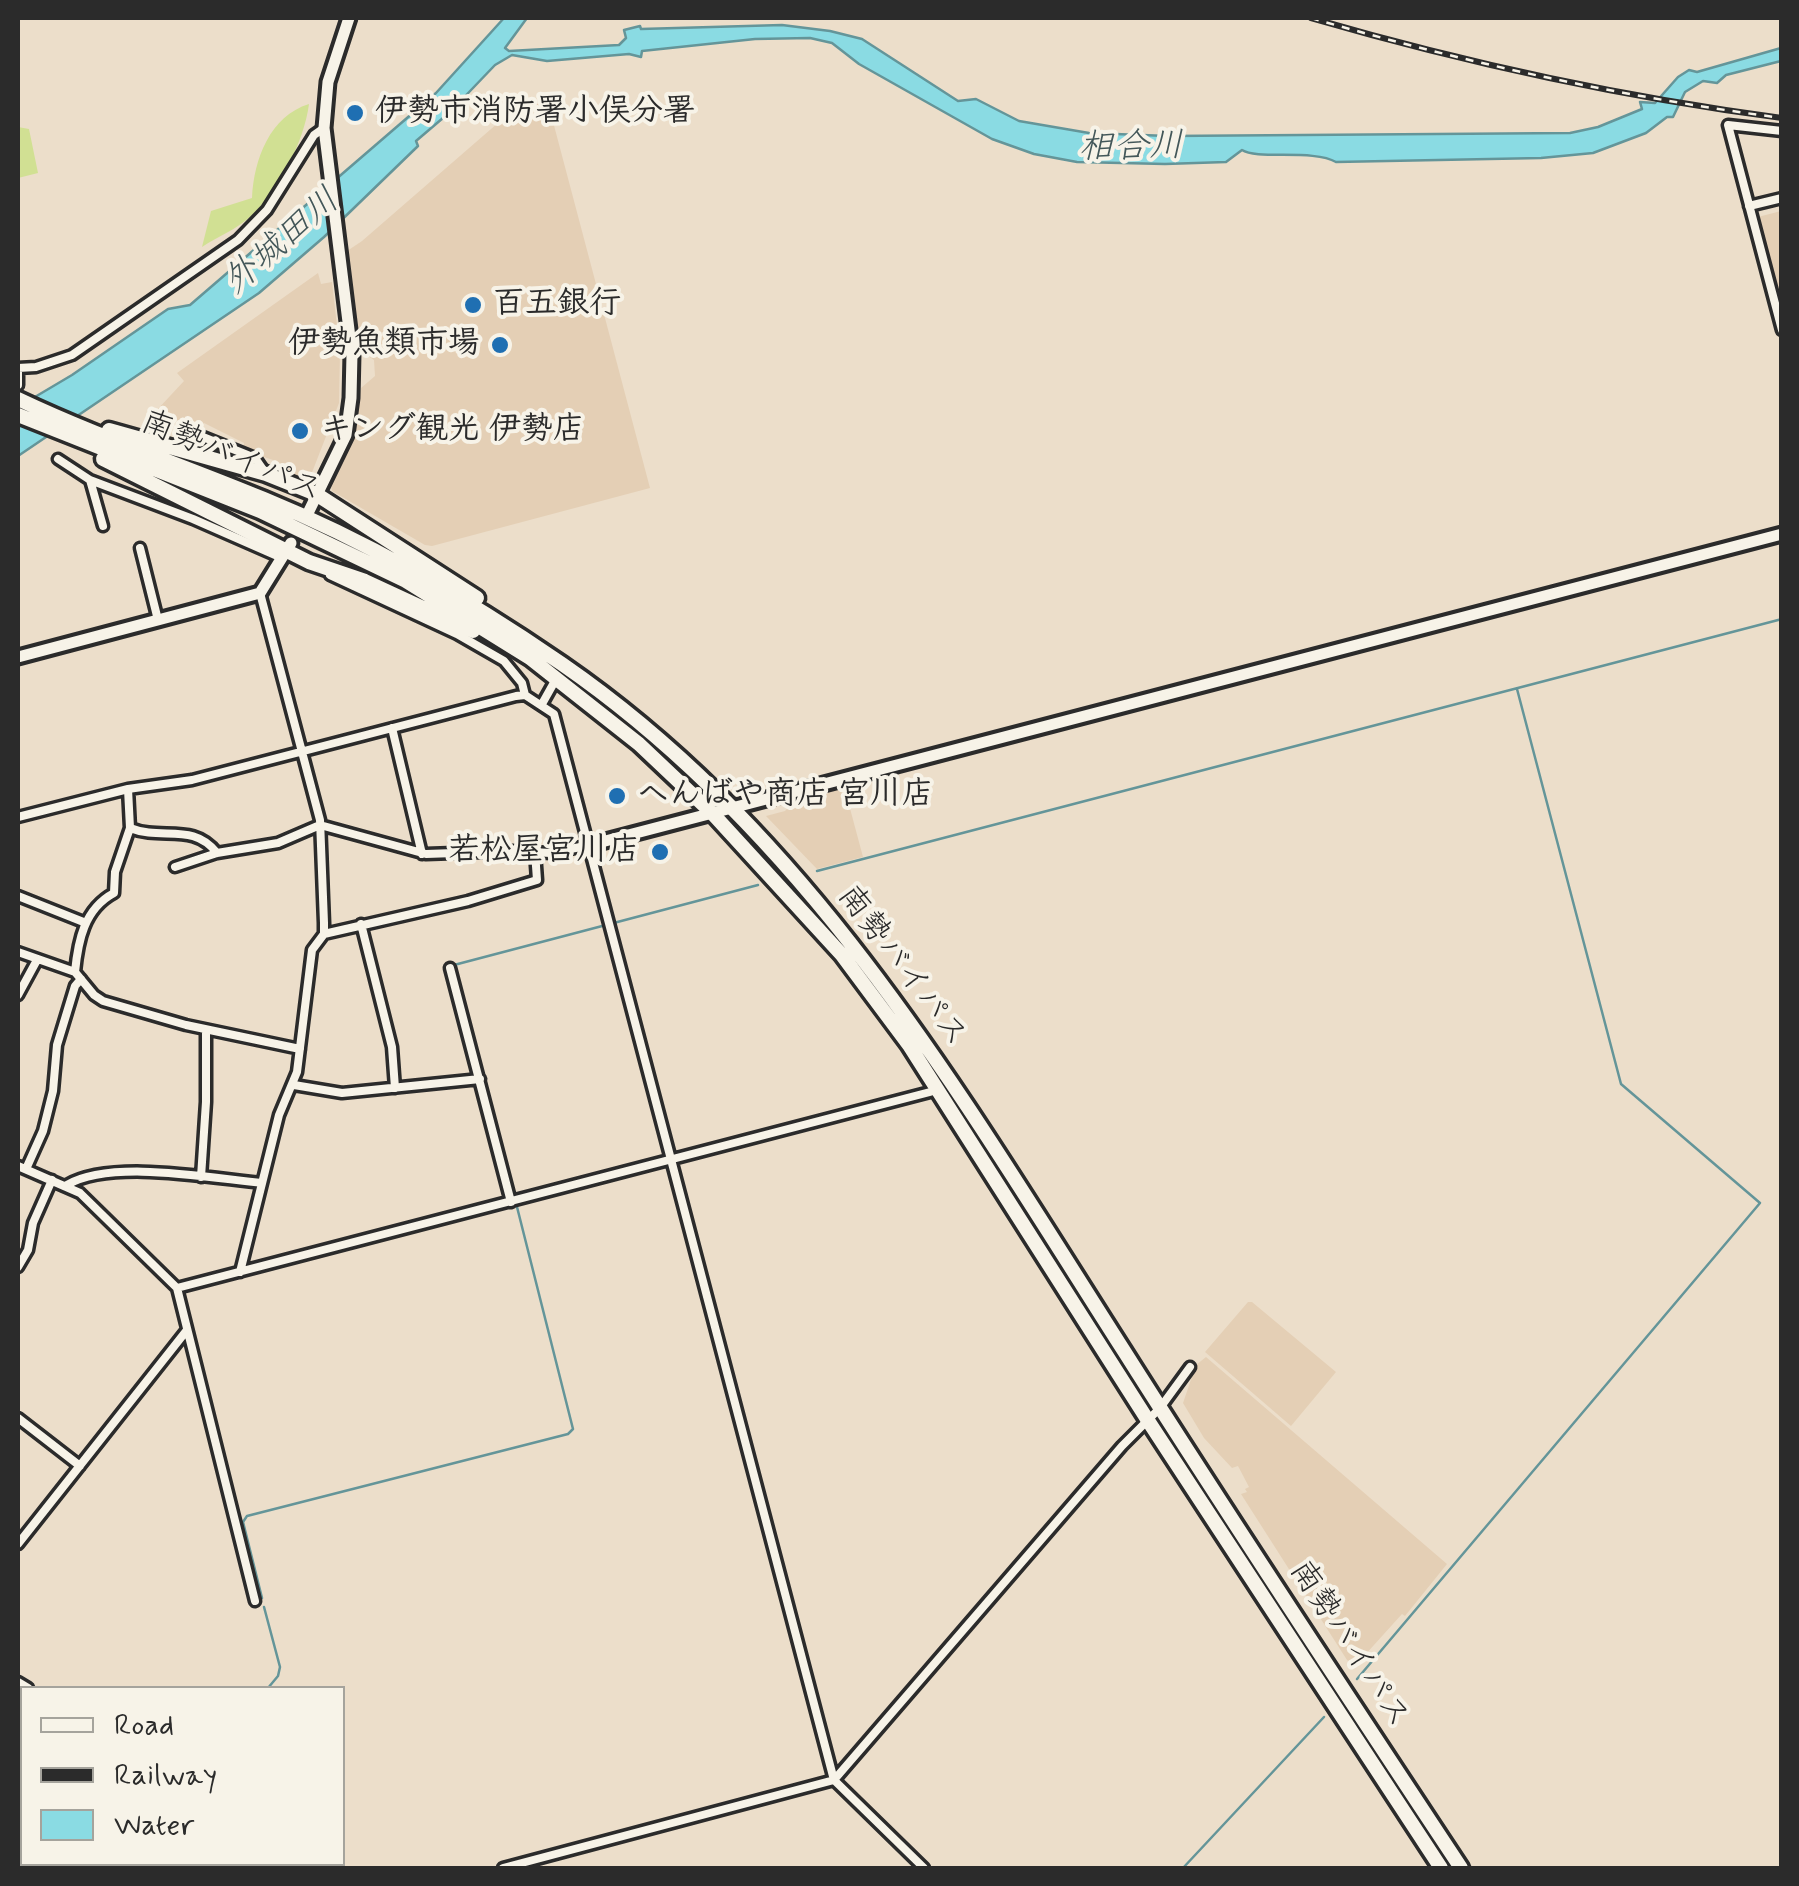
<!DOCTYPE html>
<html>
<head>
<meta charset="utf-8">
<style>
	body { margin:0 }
	#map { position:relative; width:1799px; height:1886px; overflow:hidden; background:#ecdeca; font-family:Mynerve,sans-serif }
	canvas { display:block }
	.frame { position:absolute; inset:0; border:20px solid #2b2b2b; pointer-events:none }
	.legend { position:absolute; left:20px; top:1686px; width:325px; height:180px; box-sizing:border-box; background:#f7f3e8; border:2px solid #a5a39c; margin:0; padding:12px 18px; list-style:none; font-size:30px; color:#2b2b2b }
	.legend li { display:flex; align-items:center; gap:20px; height:50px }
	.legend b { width:50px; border:2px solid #a5a39c }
</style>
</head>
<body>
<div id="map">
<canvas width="1799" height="1886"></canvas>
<div class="frame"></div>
<ul class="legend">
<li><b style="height:12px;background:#f7f3e8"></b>Road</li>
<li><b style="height:12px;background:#2b2b2b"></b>Railway</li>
<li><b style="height:28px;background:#8adbe3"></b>Water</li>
</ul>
</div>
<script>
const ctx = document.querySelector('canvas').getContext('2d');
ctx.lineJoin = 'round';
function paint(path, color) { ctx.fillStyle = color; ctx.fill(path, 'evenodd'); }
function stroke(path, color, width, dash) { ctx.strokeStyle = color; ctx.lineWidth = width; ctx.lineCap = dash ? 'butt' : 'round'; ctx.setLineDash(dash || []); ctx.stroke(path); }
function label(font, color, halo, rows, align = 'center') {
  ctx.font = font + ' Mynerve,"Klee One",sans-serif'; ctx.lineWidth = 8; ctx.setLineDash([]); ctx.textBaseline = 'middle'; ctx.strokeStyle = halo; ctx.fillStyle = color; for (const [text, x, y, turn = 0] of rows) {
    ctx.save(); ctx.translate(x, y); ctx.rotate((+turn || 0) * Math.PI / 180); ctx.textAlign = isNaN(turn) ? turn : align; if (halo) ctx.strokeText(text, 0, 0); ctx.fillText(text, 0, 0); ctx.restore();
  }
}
paint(new Path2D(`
	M547 99 650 488 432 546 425 545 332 491 331 486 347 447 361 388 375 376 374 360 364 353 360 340 347 251 362 241 506 116 530 103Z
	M1781 211H1782L1781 306 1758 217Z
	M318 273 321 284 332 282 340 352 339 403 311 475 303 479 274 467 276 461 243 450 244 443 204 423 199 430 156 411 184 381 177 373Z
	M844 786 863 857 817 869 766 816 785 811 797 798Z
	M1248 1302H1252L1336 1372 1291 1426 1205 1352Z
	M1206 1357 1447 1564 1405 1616 1402 1614 1355 1666 1347 1660 1241 1494 1247 1492 1245 1489 1249 1487 1238 1466 1232 1468 1204 1438 1183 1403 1196 1365Z`), '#e4cfb5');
paint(new Path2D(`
	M309 104C304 142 279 191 250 217 237 229 217 237 202 247L211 211 252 198C254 159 270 116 309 104Z
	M18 127 29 129 38 173 18 178Z
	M172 1864H295L303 1868H178Z`), '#d1e093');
const water = new Path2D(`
	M504 18H527L505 48 509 51 619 45 626 38 624 30 640 26 641 29 782 25 830 31 862 39 958 101 976 99 1019 121 1089 133 1168 136 1570 133 1598 127 1642 109 1640 102 1655 103 1678 77 1689 70 1697 72 1781 48V61L1726 75 1717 83 1703 81 1685 92 1673 117H1667L1646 133 1593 153 1541 158 1336 162C1314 149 1257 160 1242 150L1226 162 1165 164 1077 162 1034 154 992 139 859 64 832 43 810 38 755 39 642 51 641 57 629 54 547 61 512 55 495 65 450 112 416 141 418 146 324 237 259 293 18 456V407L72 375 168 309 190 305 436 93Z`);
paint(water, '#8adbe3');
stroke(water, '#649599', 2.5);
stroke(new Path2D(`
	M817 871 1782 619
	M514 1195 454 965 758 885
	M262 1598 243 1522 247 1516 568 1434 573 1429 516 1203
	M264 1607 280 1667 278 1676 268 1688
	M1357 1679 1760 1203 1621 1084 1517 689
	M121 1868 125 1864
	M1183 1868 1324 1717`), '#649599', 2.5);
const street = new Path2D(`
	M1782 131 1728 125 1782 330
	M1749 206 1782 198
	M18 368 36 367 72 355 238 240 267 210 314 135 324 128
	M18 385V368
	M198 435 255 458 264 471
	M58 459 90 480 193 519 282 558
	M90 480 103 526
	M140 548 158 620
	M330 575 457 634 504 661 522 683 525 695
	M542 704 556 679
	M392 728 422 854
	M18 817 128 789 192 780 516 696 525 695 554 714 834 1780 924 1868
	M130 828C162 841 193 822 217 853
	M175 867 217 853 278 843 320 825 426 854 512 851 551 853 590 845
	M18 896 86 923
	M361 924 392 1047 395 1088
	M324 934 468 901 537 880 535 852
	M18 952 75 972 94 995 103 1001 186 1025 300 1049
	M450 968 511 1202
	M75 972C78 941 84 909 114 893L115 872 130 828 128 789
	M18 995 37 960
	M294 1085 342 1093 480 1079
	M18 1166 80 1193 177 1288 255 1601
	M26 1169 43 1131 53 1091 57 1045 75 986 81 979
	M201 1177 206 1102V1030
	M67 1185C111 1159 210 1178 262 1183
	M18 1267 28 1250 33 1223 52 1180
	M240 1272 279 1115 297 1072 312 950 324 934V923L320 820 260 593
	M177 1288 930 1092
	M18 1418 80 1466
	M18 1544 187 1330
	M18 1682 28 1688
	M304 1864 312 1868
	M503 1868 834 1780 1122 1446 1160 1408 1190 1367`);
const secondary = new Path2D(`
	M309 511 346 435 351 398 352 354 324 128 328 82 349 18
	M18 657 260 593 291 543
	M590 845 1782 534`);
const highway = new Path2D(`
	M18 399C98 437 182 465 264 499 369 542 469 600 562 664 814 838 963 1099 1124 1351 1234 1525 1348 1697 1461 1868
	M18 415 260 511 406 581 530 658 639 744 713 814 842 955 909 1045 1147 1419 1441 1868
	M109 430 266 474 316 494 477 598
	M103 459 309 562 365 581 473 631`);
stroke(street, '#2b2b2b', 15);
stroke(secondary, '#2b2b2b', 19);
stroke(highway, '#2b2b2b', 21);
stroke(street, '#f7f3e8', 8);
stroke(secondary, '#f7f3e8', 11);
stroke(highway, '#f7f3e8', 14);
const rail = new Path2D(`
	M1311 18C1466 63 1622 97 1782 118`);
stroke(rail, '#2b2b2b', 6);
stroke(rail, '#f7f3e8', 2.5, [8]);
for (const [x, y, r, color] of [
	[355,113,10,"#1f6fb2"],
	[473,305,10,"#1f6fb2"],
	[500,345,10,"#1f6fb2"],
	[300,431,10,"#1f6fb2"],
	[617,796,10,"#1f6fb2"],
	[660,852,10,"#1f6fb2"]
]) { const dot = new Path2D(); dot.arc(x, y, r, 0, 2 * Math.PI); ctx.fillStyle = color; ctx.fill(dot); stroke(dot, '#f7f3e8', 4); }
label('bold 32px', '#2b2b2b', '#f7f3e8', [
	["伊勢市消防署小俣分署",375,113],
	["百五銀行",493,305],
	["伊勢魚類市場",480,345,"right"],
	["キング観光 伊勢店",320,431],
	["へんばや商店 宮川店",637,796],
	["若松屋宮川店",640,852,"right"]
], 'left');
label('32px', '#2b2b2b', '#f7f3e8', [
	["南勢バイパス",231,458,22],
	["南勢バイパス",901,967,53],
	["南勢バイパス",1348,1645,57]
]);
label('italic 35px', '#435759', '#f7f3e8', [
	["相合川",1131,149,-1],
	["外城田川",283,243,-41]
]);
</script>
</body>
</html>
